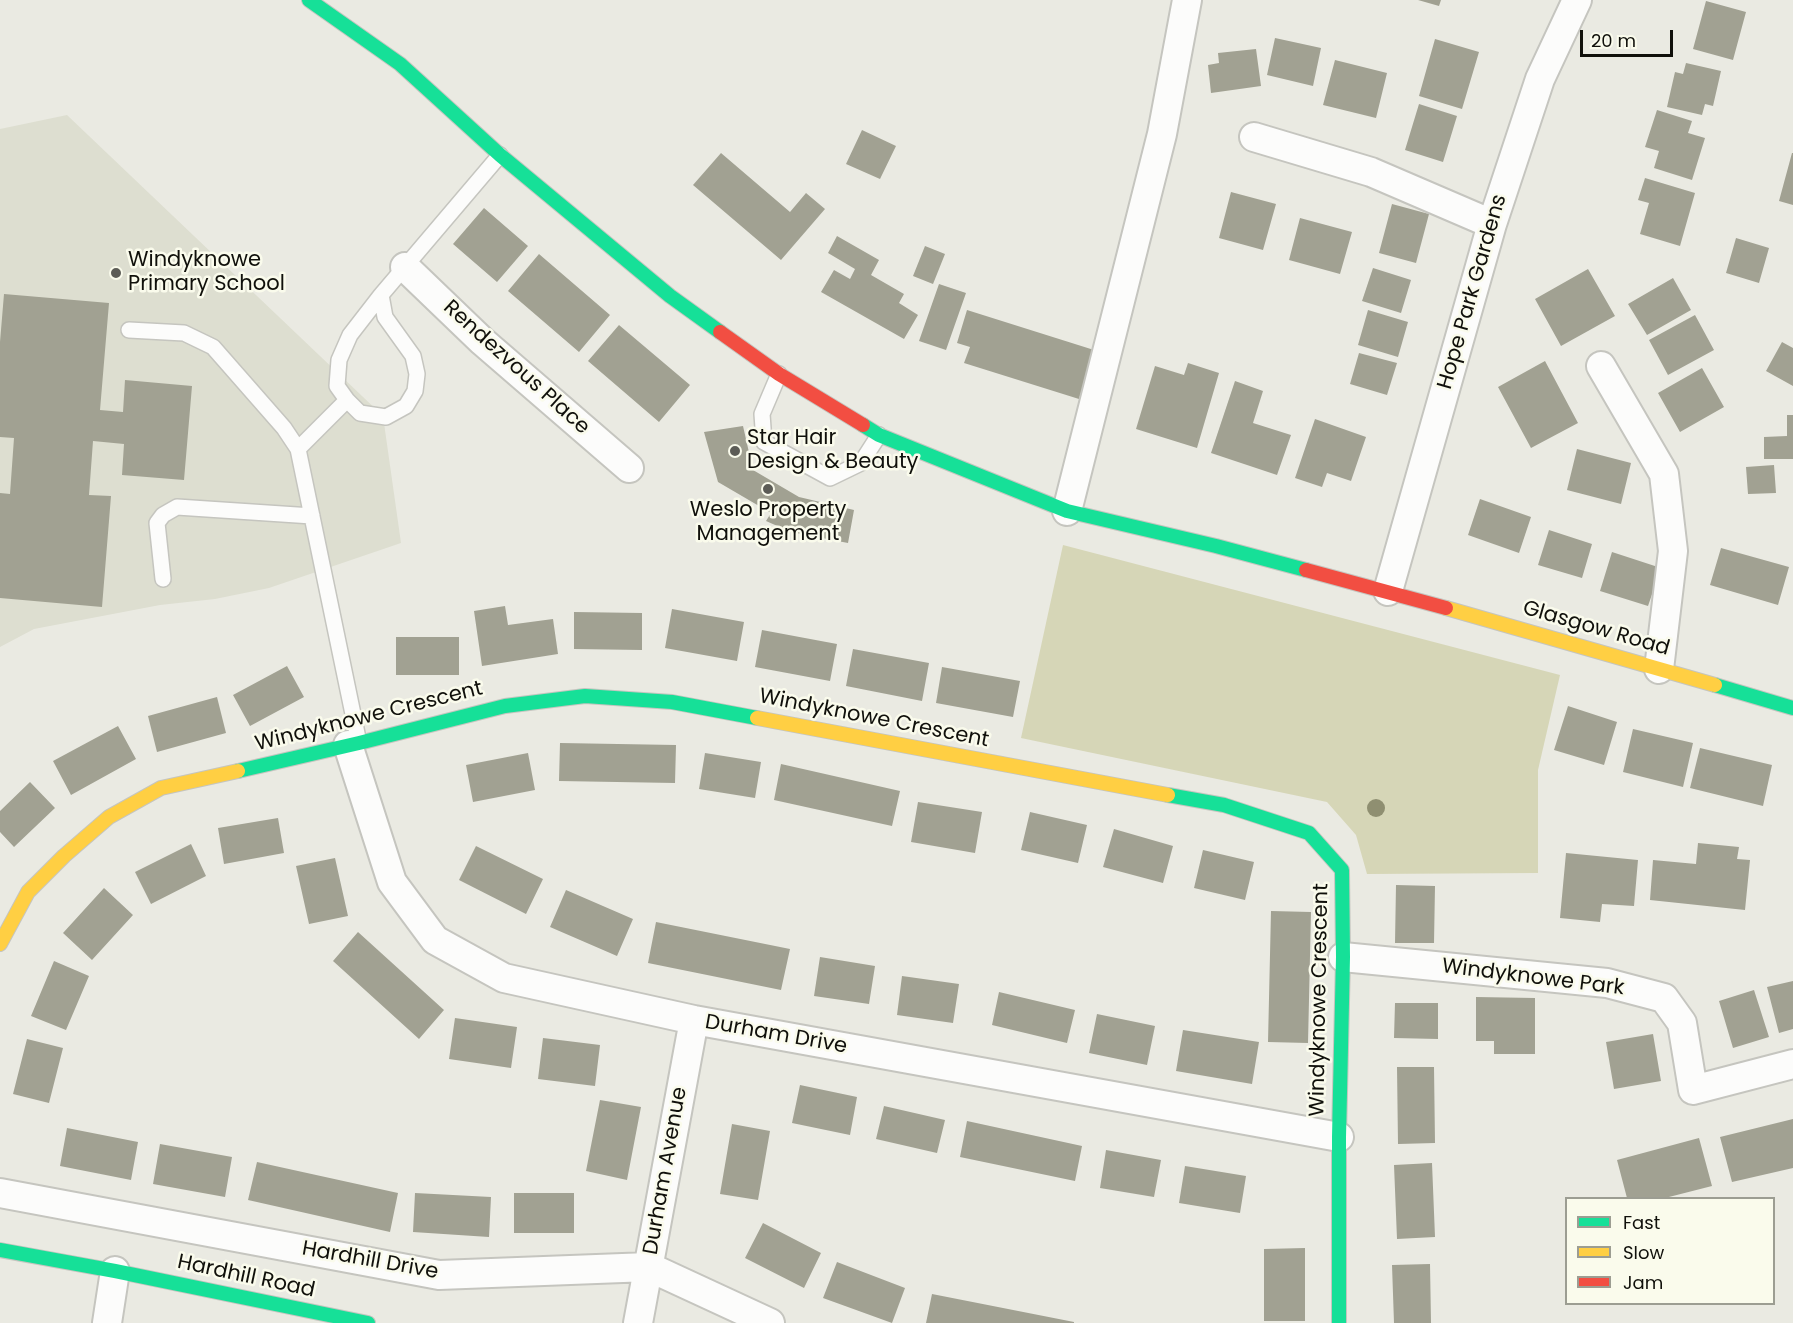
<!DOCTYPE html>
<html>
<head>
<meta charset="utf-8">
<style>
	body { margin:0 }
	#map { position:relative; width:1793px; height:1323px; overflow:hidden; background:#eaeae2; font-family:Poppins,sans-serif }
	canvas { display:block }
	.legend { position:absolute; left:1565px; top:1197px; width:210px; height:108px; box-sizing:border-box; background:#fafbec; border:2px solid #9c9d92; margin:0; padding:8px 10px; list-style:none; font-size:18px; color:#10100b }
	.legend li { display:flex; align-items:center; gap:12px; height:30px }
	.legend b { width:30px; border:2px solid #9c9d92 }
	.scale { position:absolute; left:1580px; top:30px; width:93px; height:27px; box-sizing:border-box; border:3px solid #10100b; border-top:0; padding-left:8px; font-size:18px; line-height:21px; white-space:nowrap; color:#10100b; -webkit-text-stroke:4px #fafbec; paint-order:stroke }
</style>
</head>
<body>
<div id="map">
<canvas width="1793" height="1323"></canvas>
<ul class="legend">
<li><b style="height:8px;background:#16e098"></b>Fast</li>
<li><b style="height:8px;background:#ffcf43"></b>Slow</li>
<li><b style="height:8px;background:#f24e42"></b>Jam</li>
</ul>
<div class="scale">20 m</div>
</div>
<script>
const ctx = document.querySelector('canvas').getContext('2d');
ctx.lineJoin = 'round';
function paint(path, color) { ctx.fillStyle = color; ctx.fill(path, 'evenodd'); }
function stroke(path, color, width, dash) { ctx.strokeStyle = color; ctx.lineWidth = width; ctx.lineCap = dash ? 'butt' : 'round'; ctx.setLineDash(dash || []); ctx.stroke(path); }
function label(font, color, halo, rows, align = 'center') {
  ctx.font = font + ' Poppins,sans-serif'; ctx.lineWidth = 5; ctx.setLineDash([]); ctx.textBaseline = 'middle'; ctx.strokeStyle = halo; ctx.fillStyle = color; for (const [text, x, y, turn = 0] of rows) {
    ctx.save(); ctx.translate(x, y); ctx.rotate((+turn || 0) * Math.PI / 180); ctx.textAlign = isNaN(turn) ? turn : align; if (halo) ctx.strokeText(text, 0, 0); ctx.fillText(text, 0, 0); ctx.restore();
  }
}
paint(new Path2D(`
	M67 115 383 416 401 543 269 588 215 599 160 605 34 629 0 647V129Z`), '#ddded0');
paint(new Path2D(`
	M1063 545 1560 675 1538 770V873L1367 874 1356 835 1327 802 1021 738Z`), '#d6d6b7');
paint(new Path2D(`
	M1418 0H1441L1439 6Z
	M1706 1 1746 12 1733 60 1693 49Z
	M1275 38 1321 48 1313 86 1267 75Z
	M1435 39 1479 52 1462 109 1419 96Z
	M1256 49 1261 86 1211 93 1208 65 1219 63 1218 53Z
	M1335 60 1387 73 1376 118 1323 105Z
	M1686 63 1721 71 1713 106 1705 104 1702 115 1667 107 1675 72 1683 74Z
	M1419 104 1457 116 1443 162 1405 150Z
	M1657 110 1692 121 1688 133 1705 138 1692 180 1654 168 1659 151 1645 147Z
	M862 130 896 146 880 179 846 164Z
	M721 153 790 212 806 193 825 209 781 260 693 185Z
	M1792 153H1793V205L1779 201Z
	M1645 178 1695 193 1680 246 1640 234 1649 203 1638 200Z
	M1231 192 1276 204 1263 250 1219 238Z
	M1392 204 1429 214 1416 263 1379 253Z
	M484 208 528 246 497 282 453 244Z
	M1300 218 1352 232 1340 274 1289 260Z
	M837 236 879 260 871 275 904 294 899 303 918 315 904 339 821 292 834 270 850 279 855 269 828 253Z
	M1736 238 1769 248 1759 283 1726 273Z
	M925 246 945 254 933 284 913 276Z
	M539 254 610 315 579 352 508 291Z
	M1373 268 1411 280 1401 313 1362 301Z
	M1588 269 1615 316 1561 346 1535 299Z
	M1673 278 1691 310 1647 335 1628 304Z
	M939 284 966 293 946 350 919 341Z
	M4 294 109 303 100 410 123 412 125 380 192 386 184 480 122 475 124 444 93 441 89 495 111 496 102 607 0 598V493L10 494 14 438 0 437V342Z
	M967 310 1094 350 1079 399 964 363 970 347 957 343Z
	M1368 310 1408 322 1398 357 1358 345Z
	M1695 315 1714 350 1668 375 1649 340Z
	M619 325 690 385 659 422 588 361Z
	M1782 342 1793 348V386L1766 371Z
	M1359 353 1397 363 1387 395 1350 384Z
	M1545 361 1578 423 1531 448 1498 387Z
	M1188 363 1219 373 1197 448 1136 429 1155 366 1184 375Z
	M1702 368 1724 407 1680 432 1658 393Z
	M1235 381 1263 391 1253 423 1291 435 1277 475 1211 453Z
	M1787 415H1793V459H1764V437L1787 436Z
	M1315 419 1366 437 1351 481 1327 473 1322 487 1295 478Z
	M743 426 753 470 799 497 854 510 848 543 791 532 766 521 771 513 718 482 704 432Z
	M1577 449 1631 463 1621 504 1567 490Z
	M1774 465 1776 493 1748 494 1746 467Z
	M1480 499 1531 517 1519 553 1468 535Z
	M1549 530 1592 544 1582 578 1538 565Z
	M1721 548 1789 567 1778 605 1710 585Z
	M1612 552 1661 568 1648 606 1600 591Z
	M505 606 508 625 553 619 558 654 482 666 474 611Z
	M672 609 744 622 737 661 665 648Z
	M574 612 642 613V650L574 649Z
	M762 630 837 644 830 681 755 667Z
	M396 637H459V675H396Z
	M853 649 929 663 922 701 846 686Z
	M287 666 304 697 250 726 233 695Z
	M942 667 1020 681 1013 717 936 703Z
	M217 697 226 733 157 752 148 716Z
	M1568 706 1617 722 1604 765 1554 750Z
	M118 726 136 759 71 795 53 761Z
	M1633 729 1693 743 1683 787 1623 772Z
	M560 743 676 745 675 783 559 781Z
	M1700 748 1772 765 1763 806 1690 788Z
	M528 753 535 790 473 802 466 765Z
	M705 753 761 762 755 798 699 789Z
	M781 764 900 791 892 826 774 800Z
	M30 782 55 808 14 847 0 832V811Z
	M918 802 982 812 975 853 911 842Z
	M1030 812 1087 825 1078 863 1021 850Z
	M278 818 284 853 224 864 218 828Z
	M1114 829 1173 846 1163 883 1103 867Z
	M1698 843 1739 847 1737 859 1750 860 1745 910 1650 900 1653 860 1696 864Z
	M191 844 206 876 151 904 135 872Z
	M476 846 543 879 526 914 459 880Z
	M1203 850 1254 862 1245 900 1194 888Z
	M1566 853 1638 860 1634 906 1602 904 1600 922 1560 918Z
	M335 858 348 916 309 924 296 866Z
	M1396 885 1435 886 1434 943H1395Z
	M104 888 133 915 92 960 63 933Z
	M566 890 633 919 617 956 550 927Z
	M1271 911 1311 912 1308 1043 1268 1042Z
	M656 922 790 949 781 990 648 963Z
	M358 932 444 1010 419 1039 333 961Z
	M820 957 875 966 869 1004 814 996Z
	M54 961 89 976 66 1030 31 1016Z
	M902 976 959 984 953 1023 897 1015Z
	M1793 981V1029L1779 1033 1767 987Z
	M1754 990 1769 1037 1733 1048 1719 1001Z
	M999 992 1075 1010 1067 1043 992 1025Z
	M1476 997 1535 998V1054H1494V1041H1476Z
	M1395 1003H1438V1039L1394 1038Z
	M1097 1014 1155 1026 1147 1065 1089 1053Z
	M455 1018 517 1027 511 1068 449 1059Z
	M1183 1030 1259 1042 1252 1084 1176 1071Z
	M1653 1034 1661 1081 1614 1089 1606 1042Z
	M543 1038 600 1045 595 1086 538 1079Z
	M27 1039 63 1048 49 1103 13 1094Z
	M1397 1067H1434L1435 1143 1398 1144Z
	M800 1085 857 1097 850 1135 792 1123Z
	M600 1100 641 1107 627 1180 586 1171Z
	M884 1106 945 1120 937 1153 876 1139Z
	M1793 1119V1168L1732 1182 1720 1137Z
	M967 1121 1082 1146 1075 1181 960 1157Z
	M732 1124 770 1131 758 1200 720 1194Z
	M67 1128 138 1142 131 1180 60 1166Z
	M1699 1138 1712 1186 1665 1198H1627L1617 1160Z
	M160 1144 232 1157 225 1197 153 1184Z
	M1106 1150 1161 1160 1154 1197 1100 1188Z
	M257 1162 398 1193 390 1232 248 1200Z
	M1432 1163 1435 1237 1397 1239 1394 1165Z
	M1185 1166 1246 1176 1240 1213 1179 1203Z
	M415 1193 491 1197 489 1237 413 1232Z
	M514 1193H574V1233H514Z
	M763 1223 821 1253 804 1288 745 1258Z
	M1305 1248V1321H1264V1249Z
	M837 1262 905 1288 892 1323 823 1298Z
	M1430 1264 1431 1323H1394L1392 1265Z
	M932 1294 1074 1322V1323H926Z`), '#a1a192');
const lane = new Path2D(`
	M381 295 385 317 413 356 417 374 415 391 406 406 386 417 360 413 347 400 337 386 339 360 350 335 381 295 500 155
	M129 330 184 333 213 347 284 428 298 449 359 743
	M779 374 762 414 764 442 830 478 861 463 879 435
	M298 449 347 400
	M163 579 157 523 163 515 177 507 312 516`);
const street = new Path2D(`
	M1254 137 1371 172 1492 224
	M405 267 482 341 629 468
	M1601 366 1664 474 1673 551 1659 669
	M1067 511 1162 134 1187 0
	M1388 591 1492 224 1540 79 1577 0
	M348 745 392 882 435 940 504 978 694 1020 1339 1137
	M1343 957 1607 983 1664 998 1682 1023 1693 1090 1793 1064
	M0 1193 439 1275 649 1267 770 1323
	M107 1323 115 1271
	M638 1323 694 1020`);
const fast = new Path2D(`
	M309 0 400 64 500 155 670 296 720 332
	M863 425 879 435 1067 511 1216 546 1306 570
	M1715 685 1793 708
	M238 771 359 743 505 706 585 696 672 702 757 718
	M1168 795 1224 805 1309 833 1342 870 1343 957 1339 1137V1323
	M0 1250 115 1271 368 1323`);
const slow = new Path2D(`
	M1446 608 1715 685
	M757 718 1168 795
	M0 944 28 892 64 856 109 817 161 788 238 771`);
const jam = new Path2D(`
	M720 332 779 374 863 425
	M1306 570 1446 608`);
stroke(lane, '#c5c5bf', 18);
stroke(street, '#c5c5bf', 32);
stroke(fast, '#c5c5bf', 16);
stroke(slow, '#c5c5bf', 16);
stroke(jam, '#c5c5bf', 16);
stroke(lane, '#fcfcfb', 15);
stroke(street, '#fcfcfb', 28);
stroke(fast, '#16e098', 14);
stroke(slow, '#ffcf43', 14);
stroke(jam, '#f24e42', 14);
ctx.fillStyle = '#8f8f71';
for (const [x, y] of [
	[1376,808]
]) { ctx.beginPath(); ctx.arc(x, y, 9, 0, 2 * Math.PI); ctx.fill(); }
for (const [x, y, r, color] of [
	[116,273,6,"#5c5c56"],
	[735,451,6,"#5c5c56"],
	[768,489,6,"#5c5c56"]
]) { const dot = new Path2D(); dot.arc(x, y, r, 0, 2 * Math.PI); ctx.fillStyle = color; ctx.fill(dot); stroke(dot, '#fafbec', 2); }
label('21px', '#10100b', '#fafbec', [
	["Windyknowe",128,261],
	["Primary School",128,285],
	["Star Hair",747,439],
	["Design & Beauty",747,463],
	["Weslo Property",768,511,"center"],
	["Management",768,535,"center"]
], 'left');
label('21px', '#10100b', '#fafbec', [
	["Hope Park Gardens",1473,292,-74],
	["Rendezvous Place",516,368,42],
	["Glasgow Road",1596,629,16],
	["Windyknowe Crescent",369,717,-14],
	["Windyknowe Crescent",874,719,11],
	["Windyknowe Park",1533,978,7],
	["Windyknowe Crescent",1320,1000,-89],
	["Durham Drive",776,1035,10],
	["Durham Avenue",666,1171,-80],
	["Hardhill Drive",370,1261,10],
	["Hardhill Road",246,1277,12]
]);
</script>
</body>
</html>
